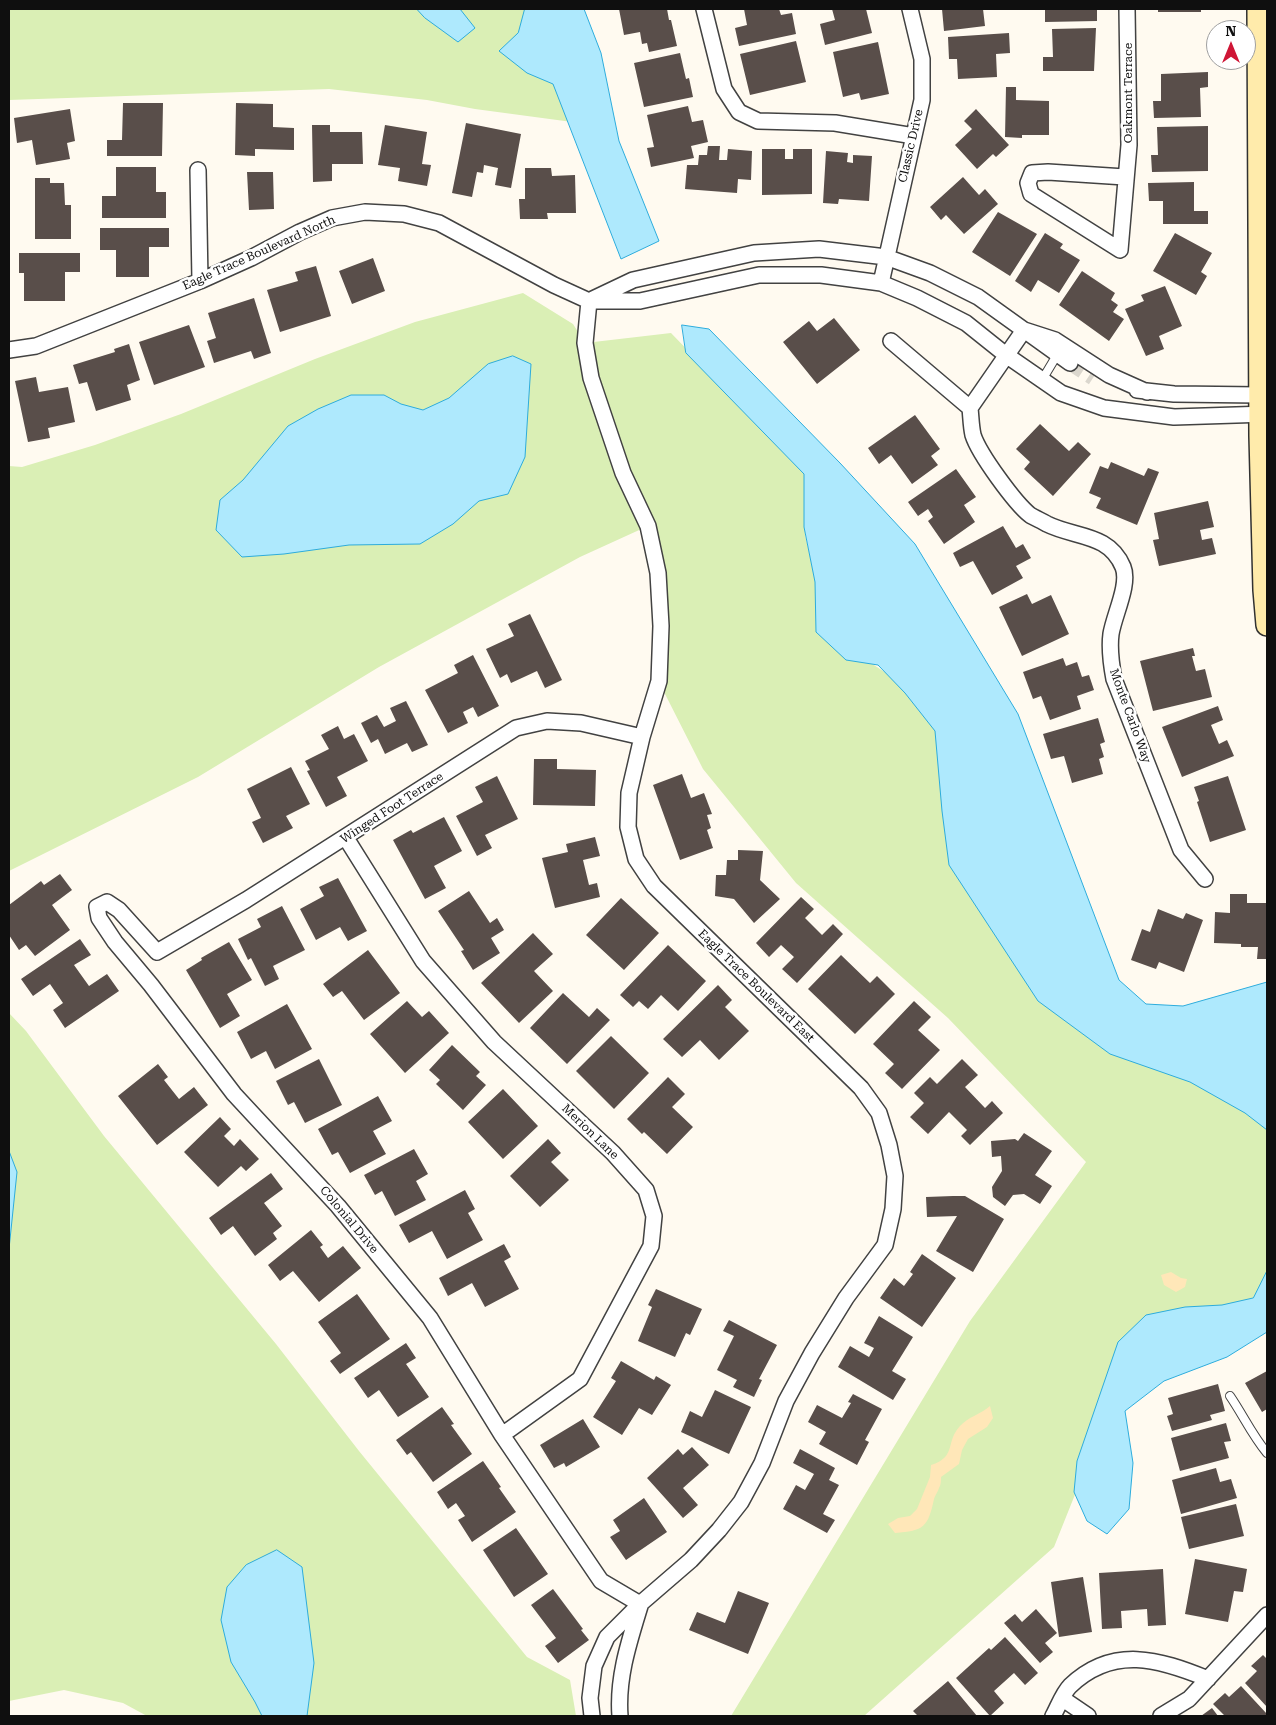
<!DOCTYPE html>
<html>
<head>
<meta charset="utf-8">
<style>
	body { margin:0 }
	#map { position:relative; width:1276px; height:1725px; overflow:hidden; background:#fffaf0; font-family:"Roboto Serif",serif }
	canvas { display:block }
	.frame { position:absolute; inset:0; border:10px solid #0f0f0f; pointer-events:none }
	.north { position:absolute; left:1206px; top:20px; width:50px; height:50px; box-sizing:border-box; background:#fff; border:1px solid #9f9f9f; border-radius:50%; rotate:0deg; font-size:14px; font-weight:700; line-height:20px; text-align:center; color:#0f0f0f }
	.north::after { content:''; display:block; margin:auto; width:18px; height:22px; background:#cf1636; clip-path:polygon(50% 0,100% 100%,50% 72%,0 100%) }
</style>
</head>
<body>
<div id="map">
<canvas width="1276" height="1725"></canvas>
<div class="frame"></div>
<div class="north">N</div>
</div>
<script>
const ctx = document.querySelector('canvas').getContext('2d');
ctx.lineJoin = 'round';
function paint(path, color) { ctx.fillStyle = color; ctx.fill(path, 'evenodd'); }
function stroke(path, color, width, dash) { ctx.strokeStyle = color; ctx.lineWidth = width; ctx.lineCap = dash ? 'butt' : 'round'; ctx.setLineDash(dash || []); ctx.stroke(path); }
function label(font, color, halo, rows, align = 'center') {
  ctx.font = font + ' "Roboto Serif",serif'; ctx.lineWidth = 5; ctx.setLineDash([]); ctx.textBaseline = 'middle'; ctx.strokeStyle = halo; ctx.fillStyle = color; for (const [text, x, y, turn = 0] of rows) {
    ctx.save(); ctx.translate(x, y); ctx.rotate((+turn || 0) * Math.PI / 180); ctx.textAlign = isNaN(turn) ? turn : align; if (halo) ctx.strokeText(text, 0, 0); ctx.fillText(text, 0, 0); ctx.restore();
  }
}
paint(new Path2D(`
	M9 9H556L587 124 475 109 427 100 329 89 9 100Z
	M523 293 573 324 585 343 671 333 804 470 805 535 818 588 819 629 967 726 1129 1050 1267 1093V1294L1110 1407 1054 1547 864 1716H731L970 1321 1086 1162 948 1018 796 883 703 769 662 688 648 526 580 557 379 667 198 777 9 871V466L22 467 95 445 181 414 315 359 415 322Z
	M9 1013 26 1031 104 1136 276 1344 359 1451 527 1657 570 1680 576 1716H147L123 1703 64 1690 9 1701Z`), '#daefb5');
paint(new Path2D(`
	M1171 1272 1181 1278 1187 1279 1185 1287 1176 1292 1164 1285 1161 1275Z
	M990 1406 993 1418 987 1427 968 1439 962 1450 959 1464 941 1477C941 1480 941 1485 939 1488 938 1492 935 1495 934 1499 928 1527 924 1531 895 1533L888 1524 898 1518 910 1516 917 1509 930 1477 931 1465C957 1457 945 1442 960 1426 968 1417 981 1414 990 1406Z`), '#ffe7b8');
const water = new Path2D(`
	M417 9H460L475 28 458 42 425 18Z
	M525 9H584L601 53 619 141 659 241 621 259 553 84 527 73 499 51 518 33Z
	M682 325 709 329 840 463 915 544 1018 714 1119 980 1146 1004 1183 1006 1267 982V1130L1245 1113 1190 1082 1110 1054 1038 1001 949 865 942 811 935 731 905 693 878 665 846 660 816 632 815 582 804 527V474L686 353Z
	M513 356 531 364 525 457 508 494 479 501 453 524 420 544 349 545 284 554 242 557 216 530 220 500 243 480 288 426 318 409 351 395H384L401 404 423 410 449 398 488 364Z
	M9 1151 17 1172 9 1249Z
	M1267 1271V1332L1227 1357 1164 1381 1125 1411 1133 1463 1129 1509 1107 1534 1087 1521 1074 1492 1077 1461 1118 1342 1146 1315 1185 1307 1222 1305 1253 1298Z
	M277 1550 302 1567 314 1663 307 1716H262L255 1702 231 1662 221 1620 227 1587 246 1565Z`);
paint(water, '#aee9fd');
stroke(water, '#2dacdc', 1);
paint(new Path2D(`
	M619 9H667L669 20H671L677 46 649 52 647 43 642 44 640 32 624 35Z
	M744 9H779L781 15 792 13 796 34 739 46 735 28 747 25Z
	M832 9H866L872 33 825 45 820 24 835 20Z
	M942 9H983L985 26 944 31Z
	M1045 9H1097V21L1045 22Z
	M1158 9H1201V12H1158Z
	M1096 28 1094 71H1043V57H1053L1052 29Z
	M1009 33 1010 53 996 54 997 77 958 79 957 59H949L948 37Z
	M796 41 806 82 750 95 740 54Z
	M878 42 889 94 861 100 859 93 843 97 833 52Z
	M680 53 686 79 689 78 693 97 644 107 634 63Z
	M1208 72V87L1200 88 1201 117 1154 118 1153 101H1161V74Z
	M1006 87H1016V100L1049 101V135H1022V138L1005 137Z
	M123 103H163L162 156H107V140H122Z
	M236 103 273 104V127L294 128V150L255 149V156L235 155Z
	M688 106 692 122 703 120 708 142 691 146 694 158 651 167 647 148 654 147 647 115Z
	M70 109 75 141 67 143 70 159 36 165 32 140 17 143 14 118Z
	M976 109 1009 145 996 157 993 154 977 169 955 145 972 129 964 121Z
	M466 123 521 134 511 188 495 185 498 168 484 165 483 173 477 172 472 197 452 193Z
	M312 125H330V132H362L363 164H332V181L313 182Z
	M385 125 427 132 422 164 431 165 427 186 398 181 400 168 378 165Z
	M1208 126V171L1152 172 1151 155H1158L1157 127Z
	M708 146H720L719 160H727L728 149 752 151 751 180 738 179 737 193 685 189 687 165H698L699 155H707Z
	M762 149H785V159H793V149H812V194L762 195Z
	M826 151 848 153 847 162 853 163V155L872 156 869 201 839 199 838 204 823 203Z
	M116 167H156V192H166V218H102V196H116Z
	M525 168H551L552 176 575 175 576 213H547L548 219H520L519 199H525Z
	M247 172H273L274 209 249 210Z
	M963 177 979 195 985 189 998 204 964 234 946 215 941 220 930 207Z
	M35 178H50V183H64L65 205H71V239H35Z
	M1194 182V211H1208V224H1163V201H1149L1148 183Z
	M998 212 1037 234 1010 276 972 252Z
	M100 228H169V247H149V277H116V250H100Z
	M1045 233 1063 244 1060 248 1080 260 1059 293 1038 280 1031 292 1015 281Z
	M1175 233 1212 253 1201 272 1207 276 1196 295 1153 271Z
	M19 253H80V272H65V301H24V273H19Z
	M373 258 385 291 352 304 339 271Z
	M316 266 331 316 280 332 267 290 298 281 295 272Z
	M1082 271 1115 293 1111 300 1118 305 1113 312 1124 319 1109 341 1059 305Z
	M1165 286 1182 326 1159 336 1164 349 1146 356 1125 309 1144 301 1141 295Z
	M254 298 271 353 254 359 251 351 214 363 207 341 216 338 208 313Z
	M834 318 860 350 817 384 783 342 809 321 817 331Z
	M189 325 205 367 154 385 139 342Z
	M129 344 140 380 127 385 131 400 96 411 87 382 79 384 73 365 115 352 114 349Z
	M36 377 39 392 68 387 75 422 48 428 50 438 28 442 15 381Z
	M915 415 940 449 931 456 938 465 912 484 891 455 879 464 868 448Z
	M1040 424 1069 451 1078 442 1091 454 1053 496 1024 469 1030 462 1016 449Z
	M1111 462 1144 476 1148 468 1159 472 1137 525 1096 508 1101 498 1089 493 1100 466 1108 469Z
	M956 469 976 497 964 505 975 522 944 544 928 521 933 517 928 509 918 516 908 502Z
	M1208 501 1214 527 1200 530 1202 540 1212 538 1216 554 1159 566 1153 540 1159 539 1154 513Z
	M1003 526 1016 548 1023 544 1031 558 1016 566 1023 578 992 595 973 561 960 567 953 553Z
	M1027 594 1032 604 1051 595 1069 634 1022 656 999 607Z
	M530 614 562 680 545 688 537 671 511 683 507 674 500 678 486 649 514 636 508 624Z
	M1193 648 1195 656H1192L1196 671 1205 669 1212 697 1153 711 1140 661Z
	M473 655 499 706 478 717 473 707 463 712 468 723 448 733 425 690 458 673 454 665Z
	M1063 658 1066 666 1077 662 1082 677 1089 675 1094 690 1077 696 1081 709 1050 720 1041 696 1033 699 1023 672Z
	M406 701 428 745 412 752 407 743 385 754 378 739 371 743 361 723 377 715 384 727 396 721 390 708Z
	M1218 706 1223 720 1211 725 1219 744 1227 740 1234 756 1182 777 1162 727Z
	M1098 718 1105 742 1100 744 1104 757 1099 759 1103 774 1072 783 1064 756 1051 759 1043 734Z
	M338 726 344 739 354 734 368 761 337 777 347 796 326 807 307 771 310 770 305 761 329 749 321 735Z
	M534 759H557V769L596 770 595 806 533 805Z
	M291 767 310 804 286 816 293 828 263 843 252 822 261 818 247 789Z
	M682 774 691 798 704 793 712 814 707 815 711 828 707 830 713 848 680 860 653 785Z
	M497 776 518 819 485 835 492 848 477 856 456 816 483 802 475 787Z
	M1228 776 1246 830 1210 842 1197 802 1199 801 1194 787Z
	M444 817 462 851 434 866 446 888 425 899 393 840 411 830 413 833Z
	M595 837 600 856 583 860 589 885 597 883 600 897 555 908 542 858 568 852 566 844Z
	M738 850 763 851 760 880 780 899 754 923 734 899 715 896 716 875H726L727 860H738Z
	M60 874 72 890 52 905 70 930 35 956 26 945 19 950 9 935V905L41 881 44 885Z
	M338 878 367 931 348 941 340 927 316 940 300 909 324 896 319 887Z
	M469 891 490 923 497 918 504 930 491 938 500 953 473 970 461 951 464 950 438 911Z
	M1230 894H1247V903H1267V959H1257L1258 947H1241V944L1214 943 1215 912 1230 913Z
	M801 897 814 909 805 918 822 935 833 924 843 934 797 983 782 969 794 957 781 945 769 957 756 943Z
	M621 898 659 933 624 970 586 935Z
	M282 906 305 950 273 966 279 979 265 986 251 958 248 960 238 939 261 927 257 919Z
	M1158 909 1183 919 1186 913 1203 920 1184 972 1159 962 1156 969 1131 960 1142 929 1150 932Z
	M533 933 553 954 534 971 553 991 519 1023 481 983Z
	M80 939 91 955 74 965 89 986 107 974 119 991 65 1028 53 1010 63 1003 50 984 33 996 21 979Z
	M229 942 252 980 227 994 240 1016 220 1028 186 970 202 960 201 958Z
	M668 945 706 981 678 1011 661 995 648 1009 639 1001 633 1007 620 995Z
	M368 950 400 993 364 1020 342 991 333 997 323 984Z
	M841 955 870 983 877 976 895 994 855 1034 808 989Z
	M718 985 732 1000 725 1007 749 1031 719 1060 700 1040 682 1057 663 1039Z
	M563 993 589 1017 597 1008 610 1020 567 1064 530 1028Z
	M407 1001 422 1017 429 1011 449 1033 405 1073 370 1034Z
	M914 1001 931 1017 918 1030 940 1050 902 1089 885 1073 894 1064 873 1044Z
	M287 1004 312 1049 275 1069 266 1051 251 1059 237 1032Z
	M611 1036 649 1073 614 1109 576 1071Z
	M452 1045 480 1072 476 1076 486 1085 463 1110 436 1084 440 1080 429 1070Z
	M319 1059 342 1105 305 1123 294 1102 288 1105 276 1081Z
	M962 1059 978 1075 965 1087 985 1108 992 1101 1003 1113 970 1145 961 1136 967 1130 949 1112 928 1134 910 1117 924 1103 914 1093 930 1077 937 1084Z
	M158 1064 168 1077 164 1080 179 1099 194 1087 208 1105 157 1145 118 1096Z
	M668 1077 685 1094 672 1107 693 1127 667 1154 644 1132 642 1134 627 1119Z
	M503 1089 538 1126 503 1159 468 1122Z
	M378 1096 392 1121 373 1131 386 1154 350 1173 338 1152 332 1155 318 1129Z
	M220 1117 231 1129 224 1136 234 1146 240 1139 259 1159 246 1171 241 1166 218 1187 184 1152Z
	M1024 1133 1052 1151 1035 1175 1052 1186 1040 1204 1024 1194 1013 1195 1005 1206 993 1197 992 1187 1002 1171 1001 1156 992 1157 991 1141 1015 1139 1018 1141Z
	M548 1139 561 1153 551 1162 569 1180 540 1207 510 1176Z
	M414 1149 428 1174 416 1181 426 1200 395 1216 382 1191 375 1195 364 1175Z
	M271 1173 283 1189 264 1203 282 1226 273 1233 277 1239 255 1256 233 1226 221 1235 209 1218Z
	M465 1190 475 1209 468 1213 483 1240 447 1259 432 1231 409 1243 399 1225Z
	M953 1196H965L1004 1219 973 1272 936 1251 957 1216 927 1217 926 1197Z
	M311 1230 323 1245 320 1247 328 1258 343 1246 361 1268 319 1302 293 1271 280 1281 268 1265Z
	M504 1244 511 1257 504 1261 519 1289 485 1307 472 1283 448 1296 439 1278Z
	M922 1254 956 1278 922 1327 880 1298 894 1278 904 1286 913 1274 910 1272Z
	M656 1289 702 1309 690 1335 686 1333 675 1357 638 1341 652 1307 648 1305Z
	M357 1294 390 1339 340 1374 330 1361 341 1353 318 1322Z
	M879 1316 913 1337 892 1371 906 1379 893 1400 838 1367 850 1346 869 1357 874 1348 864 1343Z
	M729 1320 777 1345 759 1379 762 1380 754 1397 733 1387 737 1380 717 1370 734 1336 723 1331Z
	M406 1343 416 1358 406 1364 429 1397 398 1417 379 1390 368 1398 354 1378Z
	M621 1361 654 1380 656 1376 671 1385 652 1415 639 1408 622 1435 593 1417 616 1381 611 1378Z
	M1267 1371V1409L1262 1412 1245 1383Z
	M1218 1384 1225 1411 1210 1415 1212 1420 1172 1431 1167 1416 1173 1414 1168 1398Z
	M715 1390 751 1407 729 1454 681 1432 690 1411 702 1417Z
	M853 1394 882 1409 865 1440 869 1442 857 1465 819 1444 826 1432 808 1422 817 1405 842 1418 851 1403 848 1402Z
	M442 1407 454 1424 451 1425 472 1454 433 1482 411 1452 407 1455 396 1440Z
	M583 1419 600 1447 566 1467 564 1463 554 1468 540 1445Z
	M1226 1423 1231 1441 1224 1442 1229 1458 1180 1471 1171 1438Z
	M692 1447 709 1465 683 1488 698 1505 683 1518 647 1478 678 1449 683 1455Z
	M800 1449 835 1468 829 1480 839 1485 823 1514 835 1520 827 1533 783 1509 796 1485 805 1490 814 1474 793 1463Z
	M483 1461 501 1487 499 1488 516 1512 472 1542 458 1520 465 1516 456 1503 448 1509 437 1492Z
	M1216 1468 1220 1482 1231 1479 1237 1498 1181 1514 1172 1480Z
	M644 1498 667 1532 626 1560 610 1537 620 1531 613 1520Z
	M1236 1504 1244 1536 1189 1549 1181 1517Z
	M516 1528 548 1574 514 1597 483 1550Z
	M1195 1559 1247 1569 1243 1592 1234 1591 1228 1622 1185 1614Z
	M1163 1569 1166 1625 1148 1626 1147 1609 1121 1611 1122 1628 1102 1629 1099 1573Z
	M1083 1577 1092 1632 1059 1637 1051 1582Z
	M553 1589 583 1629 581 1630 589 1640 558 1663 545 1646 556 1638 531 1605Z
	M738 1591 769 1603 748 1654 689 1630 697 1612 725 1623Z
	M1036 1609 1057 1633 1045 1643 1053 1652 1040 1663 1004 1623 1015 1614 1022 1622Z
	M1005 1637 1038 1673 1025 1685 1014 1673 994 1691 1004 1703 990 1716 956 1678 989 1648 991 1650Z
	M1263 1655 1267 1659V1707L1245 1683 1257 1671 1251 1666Z
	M948 1681 977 1716H918L913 1711Z
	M1241 1686 1267 1714V1716H1225L1213 1704 1225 1693 1229 1697Z
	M1212 1708 1218 1716H1201Z`), '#594e4a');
stroke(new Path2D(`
	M1070 363 1093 378`), '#dbd7ce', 15, [15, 8]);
const service = new Path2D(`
	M1042 380 1057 355
	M1230 1396C1243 1415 1252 1435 1267 1453`);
const minor = new Path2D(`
	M704 9 724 89 739 112 758 121 835 123 914 136
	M198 170 200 281
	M1125 177 1048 172 1032 173 1028 183 1031 194 1120 250 1129 145 1127 9
	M881 283 922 100V59L910 9
	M593 299 633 280 754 253 819 249 886 257 930 273 978 297 1070 363
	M589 301 585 343 591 378 623 473 648 526 658 573 661 626 659 681 642 737 629 793 628 827 636 859 654 886 861 1088 879 1113 889 1145 895 1176 893 1209 885 1245 846 1298 812 1353 786 1401 762 1463 741 1502 719 1530 691 1560 640 1604 607 1637 594 1666 590 1698 592 1716
	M891 341 970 408
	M9 350 36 346 200 281 251 258 300 232 332 218 365 212 404 214 439 223 554 285 589 301H640L759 275H821L881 283 917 298 966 323 1006 355 1061 393 1104 408 1174 417 1267 414
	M1137 390 1174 394 1259 395 1267 399
	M1147 392 1109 375 1055 340 1024 330 970 408C971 417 971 426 973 435 979 454 1015 503 1030 515 1035 518 1042 521 1047 524 1075 538 1109 533 1123 567 1130 584 1114 615 1111 634 1109 649 1111 663 1114 679L1181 850 1205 879
	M346 838 423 961 494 1042 613 1153 646 1190 654 1216 651 1246 580 1379 502 1435
	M640 1604 601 1581 502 1435 430 1318 338 1206 234 1094 151 985 115 942 99 918 97 907 107 902 119 910 157 952 246 900 516 728 547 721 581 723 642 737
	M1063 1699 1088 1716
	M620 1716C617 1678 629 1642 640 1606
	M1053 1716C1058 1707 1063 1693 1070 1686 1113 1645 1159 1659 1208 1679
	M1161 1716 1189 1699 1267 1615`);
const secondary = new Path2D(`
	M1258 9 1260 436 1264 590 1267 625`);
stroke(service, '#424242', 10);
stroke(minor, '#424242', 18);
stroke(secondary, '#313131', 24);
stroke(service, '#fff', 8);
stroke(minor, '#fff', 15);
stroke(secondary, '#ffebab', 21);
label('12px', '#0f0f0f', '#fff', [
	["Oakmont Terrace",1128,93,-90],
	["Classic Drive",911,146,-77],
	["Eagle Trace Boulevard North",259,253,-24],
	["Monte Carlo Way",1130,716,70],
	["Winged Foot Terrace",392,808,-33],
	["Eagle Trace Boulevard East",756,986,44],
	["Merion Lane",590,1132,44],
	["Colonial Drive",349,1220,50]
]);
</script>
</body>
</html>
